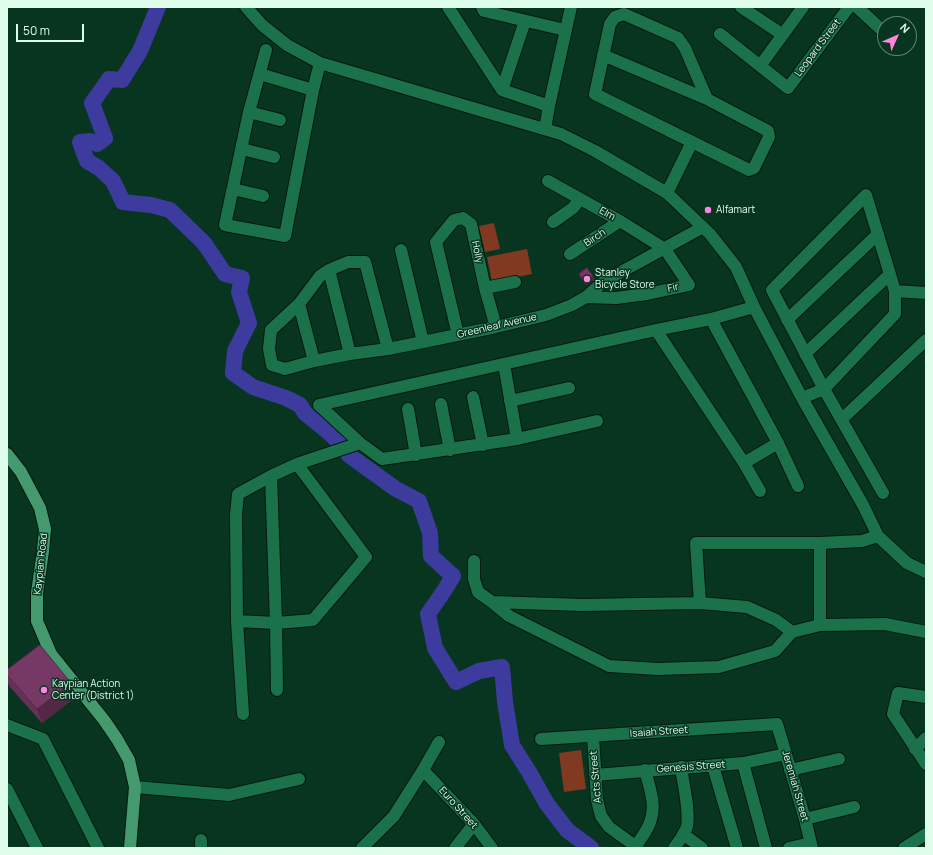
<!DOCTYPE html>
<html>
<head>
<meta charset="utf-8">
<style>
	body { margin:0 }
	#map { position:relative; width:933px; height:855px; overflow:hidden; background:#073520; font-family:Manrope,sans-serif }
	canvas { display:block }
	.frame { position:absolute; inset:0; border:8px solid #defdea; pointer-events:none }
	.north { position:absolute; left:877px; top:16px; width:40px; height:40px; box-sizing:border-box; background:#073520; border:1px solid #5d8571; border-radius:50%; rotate:45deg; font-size:11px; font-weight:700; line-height:16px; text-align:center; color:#defdea }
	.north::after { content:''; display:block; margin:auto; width:14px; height:18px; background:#ff85de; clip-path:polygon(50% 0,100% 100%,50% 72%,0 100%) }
	.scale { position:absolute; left:16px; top:24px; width:68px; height:18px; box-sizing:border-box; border:2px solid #defdea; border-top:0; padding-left:5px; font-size:12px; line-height:14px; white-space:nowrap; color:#defdea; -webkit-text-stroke:3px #073520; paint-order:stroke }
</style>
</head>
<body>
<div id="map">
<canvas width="933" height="855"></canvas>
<div class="frame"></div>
<div class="north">N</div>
<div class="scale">50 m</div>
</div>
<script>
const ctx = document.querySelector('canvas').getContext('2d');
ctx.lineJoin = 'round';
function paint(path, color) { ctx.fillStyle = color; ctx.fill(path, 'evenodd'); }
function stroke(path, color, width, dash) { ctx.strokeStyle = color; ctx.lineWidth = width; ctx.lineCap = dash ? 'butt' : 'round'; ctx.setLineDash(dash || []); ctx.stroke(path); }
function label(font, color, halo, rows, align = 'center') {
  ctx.font = font + ' Manrope,sans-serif'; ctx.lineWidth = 3; ctx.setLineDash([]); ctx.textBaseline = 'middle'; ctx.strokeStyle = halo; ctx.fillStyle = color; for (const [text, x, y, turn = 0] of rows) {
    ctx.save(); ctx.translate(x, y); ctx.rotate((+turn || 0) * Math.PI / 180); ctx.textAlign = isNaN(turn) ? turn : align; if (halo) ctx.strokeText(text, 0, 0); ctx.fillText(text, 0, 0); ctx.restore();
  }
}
paint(new Path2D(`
	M494 223 500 249 485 252 479 226Z
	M527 249 532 274 492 282 487 257Z
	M581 750 586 789 564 792 559 753Z`), '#823921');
stroke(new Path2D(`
	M158 7 140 51 122 80 109 79 92 103 105 138 97 144 90 141 80 142 87 161 99 168 113 181 123 202 151 205 170 210 204 243 225 274 242 278 239 292 249 323 235 351 233 373 253 387 286 398 300 405 305 413 332 435 350 456 396 489 419 501 430 533 431 556 453 576 444 591 428 614 435 648 456 682 479 671 502 667 505 702 512 745 529 772 547 804 567 830 591 848`), '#3d3b9d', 16);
const minor = new Path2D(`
	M246 7 262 25 287 45 320 63 561 134 595 151 667 193 710 234 736 267 754 307 802 398 863 505 878 536 907 563 926 572
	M448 7 502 90 549 106 571 7
	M482 7 484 11 565 30
	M741 7 783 35
	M857 7 885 33
	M720 34 788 88 849 7
	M266 50 249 112 225 225 285 236 313 90 320 63
	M603 55 707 99 768 131 769 137 754 168 749 170 595 94 610 24 615 17 624 14 678 38 685 48 707 99
	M760 66 803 7
	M260 74 313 90
	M502 90 525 21
	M249 112 280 120
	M545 129 549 106
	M242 149 274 157
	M548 181 620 221 665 249 689 285 647 294 616 298 586 297
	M233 189 263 196
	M667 193 692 142
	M553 222 573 208 580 199
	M401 250 423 342
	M570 254 620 221
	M329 270 350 354
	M485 288 515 282
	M895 291 926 293
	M299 304 314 361
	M711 319 778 443 798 486
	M787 320 878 234
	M656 330 744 463 760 491
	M458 335 436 242 454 220 463 218 471 224 485 288 496 327
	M388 349 365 262H348L329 270 320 276 299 304 271 330 269 349 272 365 285 369 314 361 350 354 388 349 423 342 496 327 546 315 572 305 586 297 603 282 703 227
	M805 354 890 274
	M504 364 517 439
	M473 397 483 445
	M802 398 824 389 895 314V291L866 195 772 290 824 389 883 493
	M510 401 569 388
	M441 404 450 450
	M319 405 656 330 711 319 754 307
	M319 405 360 443 382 459 517 439 597 421
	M408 409 416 455
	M842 419 926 340
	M744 463 778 443
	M271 476 276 623 277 690
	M474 561V579L478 592 492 602 582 605 700 603
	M492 602 509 616 609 666 658 669 719 667 775 651 792 632 820 625 885 624 926 632
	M237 621 276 623 313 620 366 557 297 464
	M820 625V543L862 541 878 536
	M792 632 776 620 747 607 700 603 696 543H820
	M926 697 898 693 893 714 926 764
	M243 714 237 621 236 515 238 494 271 476 297 464 360 443
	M7 725 43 739 98 848
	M593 736 597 800 601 816 609 827 638 848
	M541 739 777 724 805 819 812 848
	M915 749 926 738
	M743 763 766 848
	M713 766 737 848
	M423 770 474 824 492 848
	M790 770 839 759
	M595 775 743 763 786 754
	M135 787 229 795 299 779
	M7 789 37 848
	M805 819 854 807
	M683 834 702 848
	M636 846C641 838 649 829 651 819 656 803 649 786 645 770
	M201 848V840
	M362 848 394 816 423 770 439 742
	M455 848 474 824
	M674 848C679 841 685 834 687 826 690 811 683 783 681 767
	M789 848 811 843
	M904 848 926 834`);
const major = new Path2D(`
	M7 454 21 472 40 508 45 529 43 551 37 593V621L51 654 104 720 117 739 129 760 135 787 130 848`);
stroke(minor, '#021a0d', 14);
stroke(major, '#021a0d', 14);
stroke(minor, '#1b724a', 12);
stroke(major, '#449a6e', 12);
paint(new Path2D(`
	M579 274 593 276 594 280 586 285 580 277Z
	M7 670 71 683 76 697 42 723 9 686 7 679Z`), '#653157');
paint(new Path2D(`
	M593 276 594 280 586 285 585 282Z
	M71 683 76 697 42 723 37 709Z`), '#532847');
const building = new Path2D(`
	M587 268 593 276 585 282 579 274Z
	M40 645 71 683 37 709 7 675V670Z`);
paint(building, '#763965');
stroke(building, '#532847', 1);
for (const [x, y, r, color] of [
	[708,210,4,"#ff85de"],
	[587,279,4,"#ff85de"],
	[44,690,4,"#ff85de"]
]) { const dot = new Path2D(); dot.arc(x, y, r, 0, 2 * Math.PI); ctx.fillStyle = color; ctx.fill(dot); stroke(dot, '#073520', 1.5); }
label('10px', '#defdea', '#073520', [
	["Leopard Street",818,48,-53],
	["Elm",607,214,28],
	["Birch",595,238,-34],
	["Holly",477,252,78],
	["Fir",673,288,-12],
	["Greenleaf Avenue",497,326,-13],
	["Kaypian Road",41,564,-84],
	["Isaiah Street",659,732,-4],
	["Genesis Street",691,767,-4],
	["Acts Street",596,777,-95],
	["Jeremiah Street",795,786,74],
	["Euro Street",458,808,48]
]);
label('10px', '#defdea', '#073520', [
	["Alfamart",716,210],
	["Stanley",595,273],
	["Bicycle Store",595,285],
	["Kaypian Action",52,684],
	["Center (District 1)",52,696]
], 'left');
</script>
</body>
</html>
